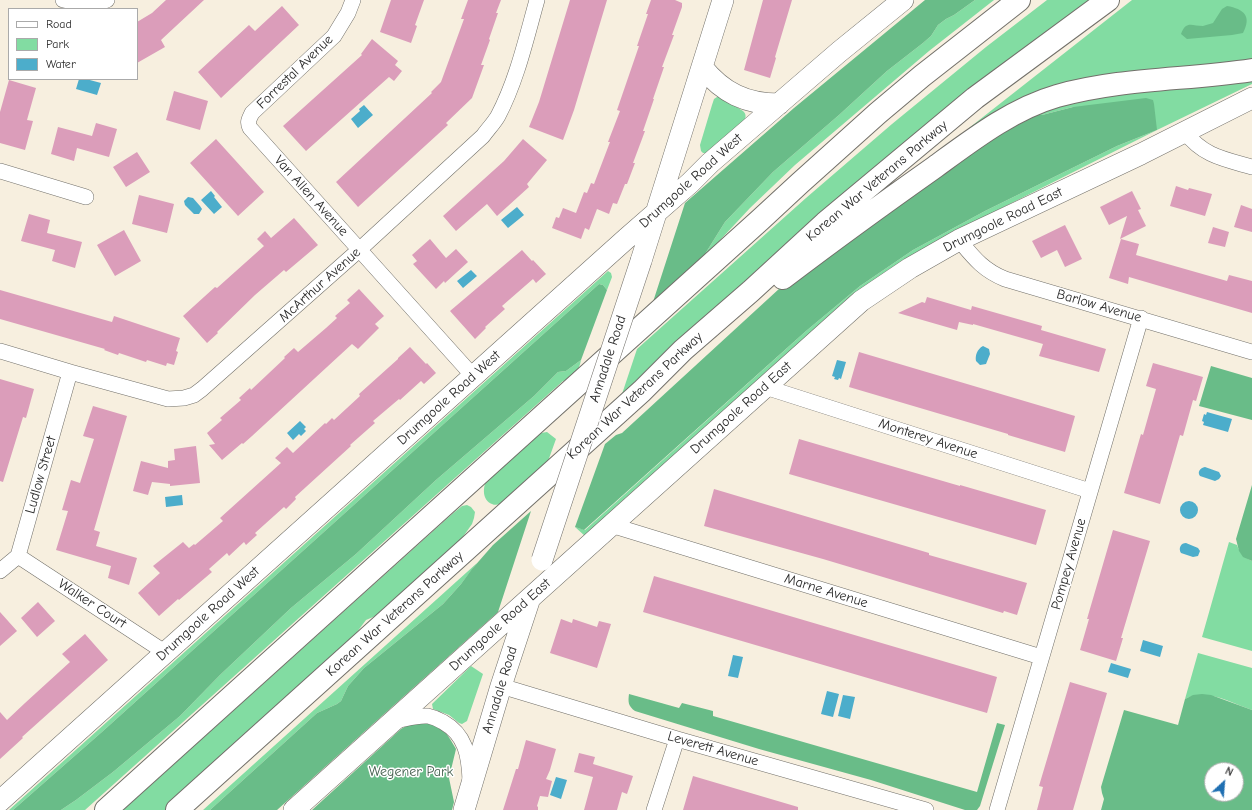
<!DOCTYPE html>
<html>
<head>
<meta charset="utf-8">
<style>
	body { margin:0 }
	#map { position:relative; width:1252px; height:810px; overflow:hidden; background:#f7efdf; font-family:"Comic Neue",sans-serif }
	canvas { display:block }
	.legend { position:absolute; left:8px; top:8px; width:130px; height:72px; box-sizing:border-box; background:#fff; border:1px solid #aaa; margin:0; padding:5px 7px; list-style:none; font-size:12px; color:#2b2b2b }
	.legend li { display:flex; align-items:center; gap:8px; height:20px }
	.legend b { width:20px; border:1px solid #aaa }
	.north { position:absolute; left:1204px; top:762px; width:40px; height:40px; box-sizing:border-box; background:#fff; border:1px solid #aaa; border-radius:50%; rotate:26deg; font-size:11px; font-weight:700; line-height:16px; text-align:center; color:#2b2b2b }
	.north::after { content:''; display:block; margin:auto; width:14px; height:18px; background:#1f6fb2; clip-path:polygon(50% 0,100% 100%,50% 72%,0 100%) }
</style>
</head>
<body>
<div id="map">
<canvas width="1252" height="810"></canvas>
<ul class="legend">
<li><b style="height:5px;background:#fff"></b>Road</li>
<li><b style="height:11px;background:#82dca2"></b>Park</li>
<li><b style="height:11px;background:#4cadcb"></b>Water</li>
</ul>
<div class="north">N</div>
</div>
<script>
const ctx = document.querySelector('canvas').getContext('2d');
ctx.lineJoin = 'round';
function paint(path, color) { ctx.fillStyle = color; ctx.fill(path, 'evenodd'); }
function stroke(path, color, width, dash) { ctx.strokeStyle = color; ctx.lineWidth = width; ctx.lineCap = dash ? 'butt' : 'round'; ctx.setLineDash(dash || []); ctx.stroke(path); }
function label(font, color, halo, rows, align = 'center') {
  ctx.font = font + ' "Comic Neue",sans-serif'; ctx.lineWidth = 3; ctx.setLineDash([]); ctx.textBaseline = 'middle'; ctx.strokeStyle = halo; ctx.fillStyle = color; for (const [text, x, y, turn = 0] of rows) {
    ctx.save(); ctx.translate(x, y); ctx.rotate((+turn || 0) * Math.PI / 180); ctx.textAlign = isNaN(turn) ? turn : align; if (halo) ctx.strokeText(text, 0, 0); ctx.fillText(text, 0, 0); ctx.restore();
  }
}
paint(new Path2D(`
	M975 0H994L929 51 795 165 750 208 695 267 705 254 725 222 773 172 839 115 887 71 923 43 931 36 938 25 946 19 954 15Z
	M1047 0H1091L618 406 637 349 806 198 892 124 986 47Z
	M1132 0H1252V64L1172 73 973 132 969 128Z
	M1252 78V84L1157 130 942 238 888 270 690 441 621 502 585 536 575 527 585 530 806 331 860 286 913 250 985 211 1117 146 1157 130 1073 107 1042 115H1038L1034 113 1084 98Z
	M717 97H721L743 111C746 114 746 116 745 120L707 153H703L701 151 700 145 712 105 714 99Z
	M608 271 611 273 612 277 607 290 603 285 599 284 103 731 13 810H9Z
	M581 360C579 370 575 380 563 381L85 810H61L76 800 113 772 180 716 220 675 291 608 356 554 436 480 534 396 558 372 566 371Z
	M547 432 556 439 547 464 505 502C501 504 496 506 492 504 482 500 483 488 486 481L541 433Z
	M467 505 471 507 475 512 474 518 472 524 460 541 385 612 366 620 354 636 166 810H123L451 515 462 506Z
	M1229 542 1237 545C1239 552 1245 558 1252 561V651L1202 637Z
	M477 563 461 584 443 604 364 668 348 686 341 701 337 704 317 713 210 810H203Z
	M1198 653 1252 668V710C1231 703 1207 688 1185 699Z
	M471 666 483 674 467 721 462 724 459 723 449 715 433 709 432 704Z`), '#82dca2');
paint(new Path2D(`
	M925 0H975L954 15 946 19 938 25 931 36 923 43 887 71 839 115 773 172 725 222 705 254 695 267 652 305 685 203 794 108Z
	M1227 6C1244 9 1252 16 1243 33L1232 35 1187 39 1181 34C1186 20 1192 26 1203 26 1206 25 1210 24 1213 23L1222 9Z
	M1146 98 1153 100 1154 104 1157 130 1117 146 985 211 913 250 860 286 806 331 584 530 575 527 605 444 616 435 622 433 780 288 932 175 1034 113 1038 115H1042L1073 107Z
	M599 284 603 285 607 290 581 360 566 371 558 372 534 396 436 480 356 554 291 608 220 675 180 716 113 772 76 800 61 810H13L103 731Z
	M1211 366 1252 378V420L1199 406Z
	M1252 485V561L1243 557 1239 551 1236 539Z
	M531 511 498 612 277 810H210L317 713 337 704 341 701 348 686 364 668 443 604 461 584 472 569 493 545Z
	M629 694 679 708 682 703 713 711V716L977 792 997 723 1005 725 980 806 977 810H965L871 780 759 749 635 711C628 706 628 702 629 694Z
	M1202 694 1211 695 1252 710V810H1101L1104 799 1102 793 1101 787 1124 710 1178 725 1185 699 1193 695ZM1212 770H1236V794H1212Z
	M422 722C443 727 446 731 456 749L449 778 454 802 452 810H312L401 729 408 725Z`), '#69bc88');
paint(new Path2D(`
	M79 79H86L101 83 97 95 76 89Z
	M364 105 373 115 358 128 351 119 360 111 359 109Z
	M211 191 215 196 214 197 222 207 214 214 201 200Z
	M188 197 193 198 200 206 202 209 199 214H194L185 205 184 201Z
	M517 207 524 215 508 228 501 220Z
	M471 270 477 276 463 288 457 281Z
	M983 346 989 349 990 354 986 364 980 365 976 361C975 356 977 349 983 346Z
	M837 360 846 362 841 379 839 378 838 380 834 379 835 377 832 376Z
	M1207 412 1232 419 1228 432 1203 425 1204 422 1202 421 1204 414 1206 415Z
	M300 421 306 427 304 429 306 431 301 436 299 434 293 440 287 433Z
	M1205 467 1219 472 1221 476 1219 479 1215 481 1200 476C1197 472 1200 468 1205 467Z
	M182 495 183 505 166 507 165 497Z
	M1180 510a9 9 0 1 1 18 0a9 9 0 1 1-18 0Z
	M1186 543 1198 548 1200 551 1198 556 1193 557 1181 553C1178 548 1181 543 1186 543Z
	M1143 640 1163 646 1160 657 1140 651Z
	M733 655 743 657 738 678 728 676Z
	M1111 663 1131 669 1128 678 1108 672Z
	M827 691 839 694 833 717 821 714Z
	M843 695 855 697 850 719 838 716Z
	M556 777 567 780 561 799 550 795Z`), '#4cadcb');
paint(new Path2D(`
	M166 0H204L161 40 165 47 137 63V22L152 13Z
	M391 0H424L415 25 417 26 411 43 380 32Z
	M468 0H501L496 13H498L489 39 490 40 481 65H484L472 98 446 123 448 125 358 207 336 182 432 93 431 92 441 82 464 19H461Z
	M570 0H607L574 110 563 140 529 127 539 102Z
	M651 0H675L682 3V7L672 35H674L662 67H664L653 99H654L643 131H645L633 163H635L627 184H625L617 204 613 203 609 214 597 209 589 230 585 228 581 239 552 228 556 217 559 218 563 208 576 213 584 192 587 193 591 183 594 184 610 142H608L620 111 617 110 639 46H637L648 14H646Z
	M763 0H792L775 57 776 58 770 78 744 70Z
	M282 6 299 25 221 98 198 72 249 25 255 31Z
	M372 39 398 61 395 65 402 71 394 81 389 77 306 151 283 126 362 55 361 54Z
	M9 80 36 88 27 120 33 121 25 150 0 143V112Z
	M174 91 208 101 200 130 166 120Z
	M96 123 117 129 109 157 77 148 74 161 51 154 58 127 92 136Z
	M216 139 264 192 238 216 190 163Z
	M523 139 547 160 527 184 529 187 497 216 487 204 456 231 443 216 504 161Z
	M137 152 150 172 126 187 113 167Z
	M1176 186 1188 190 1189 188 1212 194 1205 216 1170 206Z
	M1132 191 1141 209 1138 210 1146 226 1120 239 1127 216 1109 225 1100 207Z
	M139 195 174 204 167 233 132 224Z
	M1241 205 1252 209V232L1234 227Z
	M29 214 50 220 47 233 82 242 75 268 52 261 55 250 21 241Z
	M294 218 318 245 286 272 284 270 255 295 217 332 218 333 207 343 183 316 215 287 217 288 264 246 257 239 265 231 271 238Z
	M1065 225 1082 259 1065 267 1057 250 1041 258 1032 241Z
	M1213 227 1229 232 1225 247 1208 243Z
	M124 230 141 261 115 276 97 245Z
	M430 239 446 258 456 249 468 262 445 283 444 281 436 289 413 264 417 261 412 255Z
	M1121 239 1139 244 1136 255 1227 281 1229 275 1252 281V313L1129 277 1128 284 1109 278Z
	M522 250 532 261 533 260 546 274 536 283 533 279 502 306 505 309 485 327 486 328 475 339 450 311Z
	M359 289 384 316 375 324 379 328 358 349 352 344 252 436 243 444 242 443 222 460 209 445 215 444 207 433 222 420 220 418 241 400 239 398 250 388 251 390 285 358 284 357 294 348 298 352 326 328 337 318 335 316 350 303 347 300Z
	M0 290 112 322 114 316 180 338 176 351 178 352 174 365 167 363 166 366 147 360 146 362 119 353 118 355 104 350 105 349 0 319Z
	M927 297 971 310 972 306 1042 326 1041 330 1106 349 1099 372 1039 356 1043 344 973 324V325L959 322 957 330 898 313 922 302 925 303Z
	M410 347 426 364 427 363 436 373 424 384 421 381 400 400 399 399 373 421 375 423 350 445 351 446 295 497 296 499 286 509 284 507 255 533 257 535 246 545 244 542 229 556 227 553 209 569 212 572 179 600 178 599 159 616 138 593 160 573 153 566 183 542 189 548 194 544 195 545 223 521 220 518 281 463 275 458 287 447 293 453 325 423 326 424 332 418 334 420 360 396 359 394 398 359V358Z
	M859 352 1075 416 1065 452 1008 435V434L849 387Z
	M1153 363 1203 377 1196 401 1193 400 1183 436 1180 435 1160 504 1124 493 1141 434 1143 435 1156 389 1146 386Z
	M0 379 34 389 26 418 23 417 3 482 0 481Z
	M93 406 127 416 94 530 100 532 96 546 137 558 129 585 108 578 111 566 56 550 68 511 62 510 71 480 80 483 94 439 83 436Z
	M799 439 960 486V485L1046 510 1036 545 789 474Z
	M196 446 200 483 170 486V484L152 482 148 495 133 491 141 461 168 468V461L175 460 174 449Z
	M714 489 929 553V555L1027 583 1017 615 1004 611 1003 613 823 559 704 526Z
	M1113 530 1150 541 1121 638H1123L1116 661 1080 650 1089 619H1087Z
	M654 576 997 677 987 713 643 612Z
	M38 602 55 621 37 637 21 618Z
	M0 612 17 631 0 646Z
	M561 619 572 623 573 619 597 627 599 621 611 624 597 668 550 653Z
	M85 634 108 660 22 737 23 738 0 759V712L7 720 25 703 70 662 62 654Z
	M1070 682 1107 693 1073 810H1037L1043 787 1039 786Z
	M526 740 556 749 550 770 546 779 552 781 548 797 540 796 537 806 538 807V810H503L516 769H518Z
	M579 753 595 757 593 764 633 776 627 794 622 792 617 810H584L593 777 574 772Z
	M693 776 798 807V810H683Z`), '#db9dba');
const street = new Path2D(`
	M63 0C78 3 93 6 107 0
	M353 0 348 13 334 36 252 113C249 119 247 122 250 128L473 376
	M1185 132C1203 156 1224 159 1252 167
	M0 171 86 197
	M959 240C974 258 983 270 1005 279L1252 352
	M0 351 70 372 168 399 184 398 194 395 202 389 359 250 483 136C488 129 494 123 498 116 517 80 526 39 537 0
	M765 387 1090 491
	M611 525 1041 657
	M18 556 166 653
	M0 571 18 556 70 372
	M501 686 677 739 926 810
	M395 721C406 719 417 715 428 716 433 717 438 719 443 722 466 735 469 756 470 780
	M654 810 677 739
	M997 810 1141 318`);
const secondary = new Path2D(`
	M702 67C723 93 746 104 779 104
	M641 261 723 0
	M0 801 627 238 690 183 710 163 839 52 903 0
	M294 810 861 301 910 268 959 240 1141 154 1252 98
	M464 810 501 686 529 601`);
const highway = new Path2D(`
	M783 278C833 240 884 203 935 167 972 140 1012 109 1057 96 1121 78 1187 80 1252 70
	M106 810 760 220 800 183 878 113 922 76 1019 0
	M177 810 642 391 683 350 751 291 825 223 975 98 1108 0`);
stroke(street, '#72706a', 16);
stroke(secondary, '#72706a', 22);
stroke(highway, '#72706a', 24);
stroke(street, '#fff', 15);
stroke(secondary, '#fff', 21);
stroke(highway, '#fff', 22);
const secondaryBridge = new Path2D(`
	M542 560 641 261`);
stroke(secondaryBridge, '#72706a', 22, []);
stroke(secondaryBridge, '#fff', 21);
label('14px', '#2b2b2b', '#fff', [
	["Forrestal Avenue",295,72,-44],
	["Drumgoole Road West",691,181,-42],
	["Korean War Veterans Parkway",877,181,-40],
	["Van Allen Avenue",311,196,48],
	["Drumgoole Road East",1003,220,-26],
	["McArthur Avenue",320,285,-42],
	["Barlow Avenue",1099,306,16],
	["Annadale Road",608,359,-72],
	["Korean War Veterans Parkway",635,396,-43],
	["Drumgoole Road West",449,398,-42],
	["Drumgoole Road East",741,408,-42],
	["Monterey Avenue",928,439,18],
	["Ludlow Street",41,475,-74],
	["Pompey Avenue",1069,564,-74],
	["Marne Avenue",826,591,17],
	["Walker Court",92,604,33],
	["Drumgoole Road West",208,614,-42],
	["Korean War Veterans Parkway",395,614,-42],
	["Drumgoole Road East",500,625,-42],
	["Annadale Road",500,690,-73],
	["Leverett Avenue",713,749,16]
]);
label('14px', '#45604f', '#fff', [
	["Wegener Park",411,772]
]);
</script>
</body>
</html>
